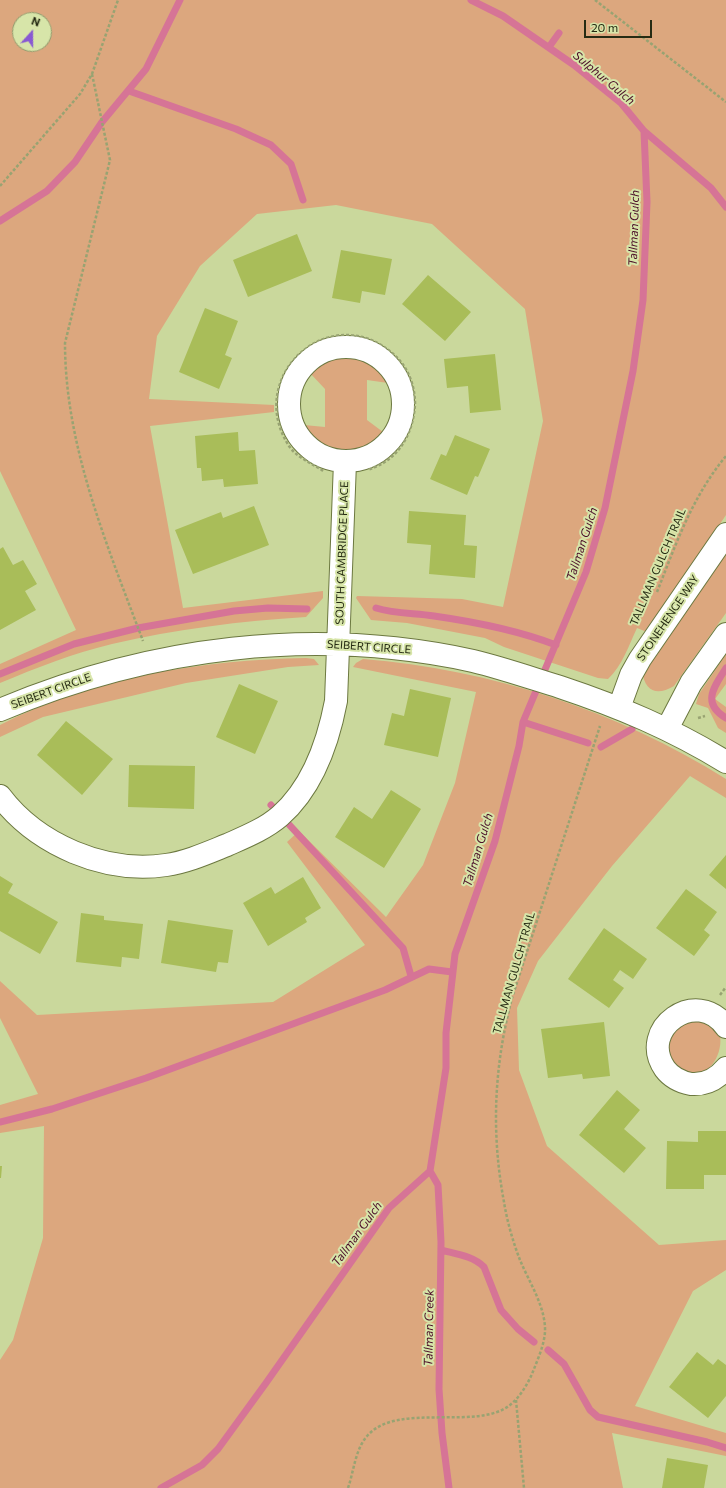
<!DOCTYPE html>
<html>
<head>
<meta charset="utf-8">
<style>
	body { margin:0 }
	#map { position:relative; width:726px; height:1488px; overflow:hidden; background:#cad89c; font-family:Commissioner,sans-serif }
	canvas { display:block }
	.north { position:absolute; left:12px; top:12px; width:40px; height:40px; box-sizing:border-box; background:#d7e5a9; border:1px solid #909b6d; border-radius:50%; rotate:21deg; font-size:11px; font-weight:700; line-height:16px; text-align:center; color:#262b13 }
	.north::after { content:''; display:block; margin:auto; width:14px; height:18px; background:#8859d2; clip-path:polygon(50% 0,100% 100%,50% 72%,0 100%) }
	.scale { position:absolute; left:584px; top:20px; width:68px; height:18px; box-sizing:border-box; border:2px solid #262b13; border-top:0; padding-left:5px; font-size:12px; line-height:14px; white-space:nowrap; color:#262b13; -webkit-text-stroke:3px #d7e5a9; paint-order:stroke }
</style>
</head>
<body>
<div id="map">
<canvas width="726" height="1488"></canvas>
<div class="north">N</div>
<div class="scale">20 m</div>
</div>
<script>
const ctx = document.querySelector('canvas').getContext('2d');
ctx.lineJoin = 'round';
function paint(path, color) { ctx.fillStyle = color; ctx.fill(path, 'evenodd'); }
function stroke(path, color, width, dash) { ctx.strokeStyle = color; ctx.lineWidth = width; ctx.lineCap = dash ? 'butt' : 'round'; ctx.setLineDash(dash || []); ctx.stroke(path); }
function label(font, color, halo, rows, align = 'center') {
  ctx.font = font + ' Commissioner,sans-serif'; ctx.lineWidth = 4; ctx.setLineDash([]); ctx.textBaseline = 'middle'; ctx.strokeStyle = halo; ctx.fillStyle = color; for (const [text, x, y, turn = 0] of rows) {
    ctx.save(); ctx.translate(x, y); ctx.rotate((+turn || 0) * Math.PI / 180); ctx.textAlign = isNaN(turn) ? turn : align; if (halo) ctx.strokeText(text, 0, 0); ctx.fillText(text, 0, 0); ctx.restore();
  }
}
paint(new Path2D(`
	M0 0H726V515L647 632 637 628C629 645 622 666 608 679L598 678 504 647 485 638 407 623 371 620 356 598 357 596 462 599 503 607 543 421 525 309 432 224 336 205 257 214 200 266 157 336 149 399 274 405V412L150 426 183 608 323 591V598L306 617C241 621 176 629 112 644 74 653 36 668 0 683V664L76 630 0 471ZM20 20H44V44H20Z
	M351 356C366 360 376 365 388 377V383L367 380V420L383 432C360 464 330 457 304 433V425L325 427V389L309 372C322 361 334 358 351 356Z
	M726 552V613L674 686C657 696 645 692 642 671Z
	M726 654V684L715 699 726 707V733L718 728 708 708 696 704 699 694Z
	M306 658 314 659 319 665 288 667 186 683 43 717 0 737V725C94 677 202 660 306 658Z
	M363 659C490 669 618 711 726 779V798L690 776 612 866 538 961 517 1008 519 1070 547 1146 659 1245 726 1240V1270L693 1291 635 1406 726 1433V1456L612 1433 623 1488H0V1360L13 1340 43 1238 44 1126 0 1133V1105L38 1094 0 1018V981L37 1015 273 1002 365 945 287 842 299 831 386 917 423 865 455 783 476 692 353 667 356 663Z
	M698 1018C704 1022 715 1025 719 1031 726 1052 707 1088 678 1068 673 1065 667 1057 667 1051 667 1044 670 1036 671 1030Z`), '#dca77e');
stroke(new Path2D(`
	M471 0 503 16 574 65 621 103 644 131 711 188 726 207
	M549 47 559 33
	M129 91 236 129 271 145 291 164 303 200
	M0 221 47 191 75 162 102 122 146 69 180 0
	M376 608C395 614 415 613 434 616 476 622 517 630 556 645
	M726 668C714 687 701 703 726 718
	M0 674 74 644 138 628 234 611 268 608 307 609
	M523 722 588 743
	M601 747 632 729
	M271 805 403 948 411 976
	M0 1122 52 1109 146 1078 385 990 429 969 452 972
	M430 1171 438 1185 441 1242 439 1389 442 1433 449 1488
	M441 1250C456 1254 473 1256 484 1267L501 1310 518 1329 534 1342
	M548 1350 564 1364 590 1410 598 1417 707 1442 726 1448
	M161 1488 202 1465 218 1449 266 1383 389 1208 430 1171 446 1068V1033L455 954 495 841 519 746 523 722 586 572 605 508 633 371 643 300 647 202 644 131`), '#d67496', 7);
paint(new Path2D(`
	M297 234 312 271 248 297 233 260Z
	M341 250 392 259 385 295 362 291 360 303 332 298Z
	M428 275 471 312 445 341 402 304Z
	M205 308 238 321 225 355 232 358 219 389 179 372Z
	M495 354 501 410 470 413 468 386 447 388 444 359Z
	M238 432 239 451 255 450 258 484 224 487 223 479 202 481 201 468H197L195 436Z
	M455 435 490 449 478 477 475 476 467 495 430 479 441 454 446 456Z
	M254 506 269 545 193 574 175 530 221 512 223 518Z
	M409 511 466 515 464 545 477 546 475 578 429 574 431 545 407 543Z
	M3 547 13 565 23 560 37 584 25 591 36 610 0 630V549Z
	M239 684 278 701 255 754 216 737Z
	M410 689 451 698 438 757 384 745 392 713 404 716Z
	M66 721 113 759 82 795 37 755Z
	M129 765 195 766 194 809 128 807Z
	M391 790 421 809 384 868 335 837 354 807 372 819Z
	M726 855V889L709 875Z
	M0 876 13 884 8 893 58 922 40 954 0 931Z
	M303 877 321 908 305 918 307 922 268 946 243 903 271 887 275 894Z
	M686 889 717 912 704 930 710 935 694 956 656 928Z
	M81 913 104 916V920L143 924 139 959 122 957 121 967 76 962Z
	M168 920 233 930 228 963 218 962 216 972 161 963Z
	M604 928 647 959 633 979 620 970 613 980 624 988 609 1008 568 979Z
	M604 1022 610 1076 583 1079 582 1074 548 1078 541 1029Z
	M617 1090 640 1110 624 1129 646 1148 624 1173 579 1135Z
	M698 1131H726V1175H704V1189H666L667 1141 698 1142Z
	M0 1166H2L1 1178H0Z
	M697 1352 713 1365 718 1359 726 1365V1396L708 1418 669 1387Z
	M667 1458 708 1465 704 1488H662Z`), '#a9bd59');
const minor = new Path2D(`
	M289 404a57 57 0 1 1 114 0a57 57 0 1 1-114 0Z
	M619 708 631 675 640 659 726 534
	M0 710C149 647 313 626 473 661 502 668 531 678 560 687 620 707 672 729 726 762
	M667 729 691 683 726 634
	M0 796C37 845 105 874 166 865 187 862 207 853 227 845 245 837 265 829 280 816 313 787 328 743 336 701L345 462
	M726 1027C697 986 637 1029 665 1069 671 1077 681 1082 691 1084 705 1085 717 1079 726 1068`);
stroke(minor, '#6c7840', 24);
stroke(new Path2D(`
	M595 0 726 102
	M92 74 110 160 65 343C65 446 107 545 143 641
	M0 186 80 94 92 74 118 0
	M323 471C312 463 297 458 289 446 244 377 329 299 392 353 407 365 415 384 415 404 414 424 406 446 389 459 383 464 375 467 368 470
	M657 592C676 544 692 497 726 456
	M698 718 705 716
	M720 995 726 987
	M516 1400 524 1488
	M348 1488C354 1471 355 1449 368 1435 398 1402 478 1431 510 1405 520 1397 527 1385 532 1374 537 1361 544 1346 545 1332 546 1307 529 1282 520 1260 513 1242 507 1221 504 1202 491 1133 494 1066 512 998L600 726`), '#98a372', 2.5, [3, 2]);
stroke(minor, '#fff', 22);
label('11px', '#262b13', '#d7e5a9', [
	["SOUTH CAMBRIDGE PLACE",342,553,-88],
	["TALLMAN GULCH TRAIL",658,567,-67],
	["STONEHENGE WAY",668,618,-56],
	["SEIBERT CIRCLE",369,647,4],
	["SEIBERT CIRCLE",51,691,-20],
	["TALLMAN GULCH TRAIL",514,973,-74]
]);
label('italic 12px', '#4b0d28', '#d7e5a9', [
	["Sulphur Gulch",604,78,40],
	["Tallman Gulch",634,228,-88],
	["Tallman Gulch",582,544,-72],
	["Tallman Gulch",478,850,-73],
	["Tallman Gulch",357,1234,-54],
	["Tallman Creek",429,1328,-89]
]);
</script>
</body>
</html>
